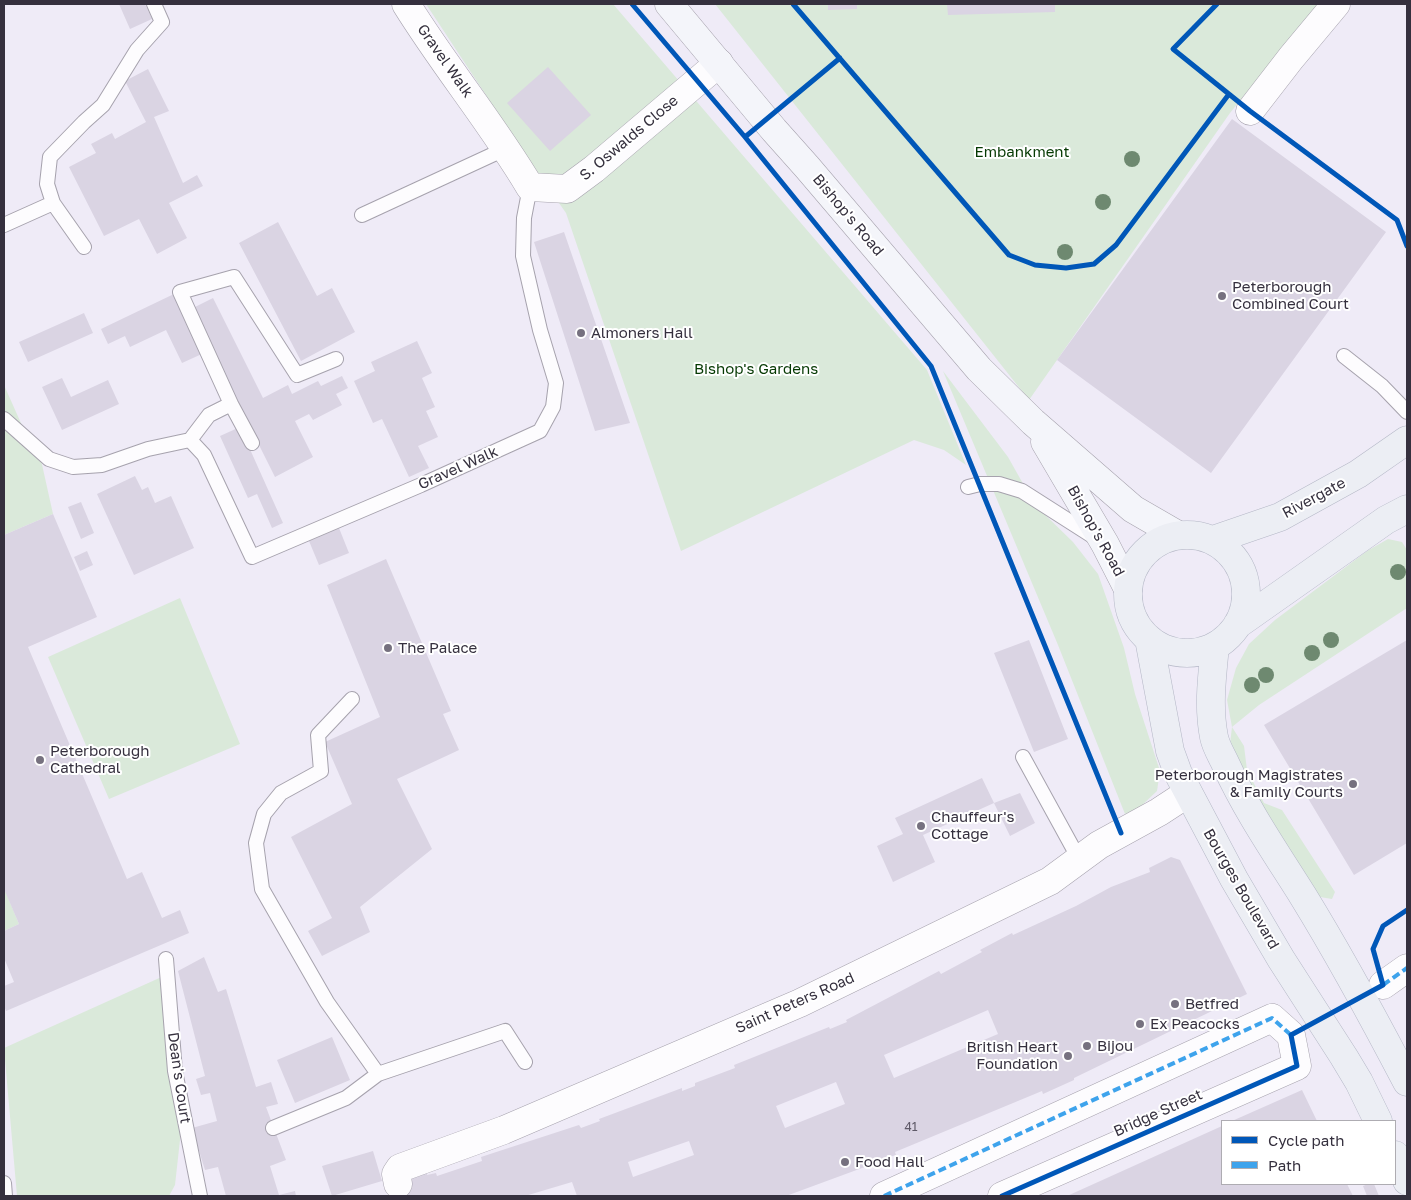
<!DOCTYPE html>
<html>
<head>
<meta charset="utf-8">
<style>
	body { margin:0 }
	#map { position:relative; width:1411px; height:1200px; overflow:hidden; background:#efebf7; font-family:"Golos Text",sans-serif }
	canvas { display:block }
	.frame { position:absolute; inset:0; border:5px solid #35303e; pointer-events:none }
	.legend { position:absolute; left:1221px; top:1120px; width:175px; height:65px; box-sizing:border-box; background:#fff; border:1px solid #aeacb2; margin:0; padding:6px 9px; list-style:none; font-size:15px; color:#35303e }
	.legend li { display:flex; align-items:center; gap:10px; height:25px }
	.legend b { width:25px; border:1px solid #aeacb2 }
</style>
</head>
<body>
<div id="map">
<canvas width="1411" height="1200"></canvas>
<div class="frame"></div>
<ul class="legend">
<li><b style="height:6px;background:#0057b8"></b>Cycle path</li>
<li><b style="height:6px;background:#3ea3ec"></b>Path</li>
</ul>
</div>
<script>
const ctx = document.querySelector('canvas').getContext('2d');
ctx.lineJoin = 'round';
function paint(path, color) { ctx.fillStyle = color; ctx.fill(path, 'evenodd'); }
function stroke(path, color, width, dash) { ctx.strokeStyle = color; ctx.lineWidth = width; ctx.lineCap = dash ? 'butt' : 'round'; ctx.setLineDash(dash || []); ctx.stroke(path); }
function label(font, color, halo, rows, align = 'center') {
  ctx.font = font + ' "Golos Text",sans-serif'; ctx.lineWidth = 4; ctx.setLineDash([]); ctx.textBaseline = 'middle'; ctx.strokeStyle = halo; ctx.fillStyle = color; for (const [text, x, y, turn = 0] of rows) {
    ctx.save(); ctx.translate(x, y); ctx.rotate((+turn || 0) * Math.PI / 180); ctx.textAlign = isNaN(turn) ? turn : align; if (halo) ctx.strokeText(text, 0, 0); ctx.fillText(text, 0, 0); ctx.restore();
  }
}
paint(new Path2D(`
	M426 4H613L927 370 966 465 944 450 914 440 681 551 566 213 528 159Z
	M715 4H1318L1230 113 1029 400Z
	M943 371 1008 457 1035 505 1073 542 1098 574 1124 648 1135 694 1160 771 1157 791 1139 808 1125 814 1058 645Z
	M4 385 28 439 39 451 53 514 4 535Z
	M1388 539 1402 542 1407 550V608L1259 705 1232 727 1244 746 1247 770 1264 803 1282 810 1335 892 1332 899 1314 896 1292 868 1230 744 1232 727 1227 700 1236 668 1249 644 1275 620 1367 551Z
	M180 598 240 744 109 799 48 657Z
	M4 888 19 924 4 931Z
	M166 975 181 1131 175 1185 169 1196H17L4 1048Z`), '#dae9da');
paint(new Path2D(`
	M119 4H145L152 19 130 29Z
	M828 4H857V9L828 10Z
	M947 4H1055V12L948 15Z
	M548 67 591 115 550 151 507 103Z
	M148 69 169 111 154 117 183 183 197 175 203 186 169 203 187 238 157 254 139 219 104 236 69 167 96 153 91 144 112 133 115 139 146 122 125 81Z
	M1232 119 1386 232 1211 473 1057 360Z
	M278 222 317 296 332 288 355 332 301 361 239 243Z
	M564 232 630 423 595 431 534 242Z
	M176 293 204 353 182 363 166 330 130 347 125 336 108 344 101 329Z
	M213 298 263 398 288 385 292 394 318 381 321 386 342 376 348 388 336 394 342 405 313 420 309 414 295 421 313 457 275 477 191 309Z
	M84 313 93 333 28 362 19 342Z
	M417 341 432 373 422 378 435 407 426 411 438 437 418 446 429 468 409 477 382 419 373 423 354 381 375 371 371 362Z
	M62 378 71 397 108 380 119 404 62 430 42 387Z
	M240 427 283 523 272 528 257 494 248 498 220 436Z
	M135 476 142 490 148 487 155 503 171 496 194 548 134 575 97 494Z
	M81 502 94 533 81 539 68 507Z
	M53 514 97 617 28 647 127 879 142 872 162 918 180 910 189 933 6 1011 4 1006V986L14 982 4 958V931L19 924 4 889V535Z
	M339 528 349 553 319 565 309 541Z
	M87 551 93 565 80 571 74 557Z
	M386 559 451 711 443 714 459 750 397 779 432 849 360 907 370 932 322 956 308 931 332 918 291 837 352 804 325 742 380 717 327 585Z
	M1029 640 1068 739 1034 752 994 653Z
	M1407 640V843L1354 875 1264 725Z
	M982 778 994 803 923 835 935 862 893 882 877 846 903 834 895 818Z
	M1020 793 1035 823 1010 836 994 803Z
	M1171 857 1180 860 1247 994 1074 1078V1080L1043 1094 1042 1091 895 1152 896 1155 880 1160 881 1161 786 1196H577L572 1182 525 1196H405L401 1183 411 1178 427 1173V1175L436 1173 437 1176 482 1161 481 1157 484 1156 579 1125 581 1128 600 1121 599 1119 682 1088V1091L695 1086V1083L735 1068 734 1065 829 1027 830 1029 847 1022 846 1020 939 971 941 974 982 952 980 950 1012 933 1013 935 1076 906 1111 887 1150 872 1149 868ZM988 1010 998 1034 894 1078 884 1055ZM836 1082 845 1104 785 1128 776 1106ZM689 1141 694 1155 633 1177 628 1162Z
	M204 957 218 992 226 989 256 1087 271 1082 278 1104 266 1107 286 1160 270 1166 279 1195 295 1191 296 1196H226L218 1167 205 1170 192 1128 217 1121 210 1093 201 1095 196 1079 205 1076 178 971Z
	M332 1037 350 1080 295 1103 277 1060Z
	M1302 1090 1317 1121H1232Z
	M1222 1126V1184H1347L1353 1196H1067Z
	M373 1151 382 1181 332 1196 322 1166Z
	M1368 1184H1374L1379 1196H1367L1363 1186Z`), '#dad4e3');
const lane = new Path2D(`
	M53 203 47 184 50 157 84 122 103 105 137 50 162 22 154 4
	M362 215 507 148
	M4 225 53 203 84 247
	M1344 356 1382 386 1407 412
	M231 404 180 292 234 277 297 375 336 359
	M4 419 49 459 73 467 102 465 148 449 190 440 204 455 252 557 421 485 540 431 553 407 556 383 540 330 523 256 524 218 530 187
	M190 440 209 415 231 404 252 443
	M968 487 980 484H999L1022 491 1094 537
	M1023 757 1079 859
	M166 959 175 1071 200 1196
	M378 1074 505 1031 525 1062
	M273 1128 346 1098 378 1074 327 1002 262 889 256 843 264 814 281 793 321 771 318 735 352 699
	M4 1183 5 1196`);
const street = new Path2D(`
	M406 4C445 67 492 123 530 187L567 189 594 169 719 63
	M1250 111 1291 58 1336 4
	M1383 985 1407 968
	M398 1184 396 1174 400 1168 504 1130 800 1003 1050 881 1099 845 1159 812 1188 793
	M884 1196 1272 1018 1291 1035 1297 1066 1002 1196`);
const secondary = new Path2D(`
	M669 4 774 130 807 167 979 369 1033 422 1133 509 1178 535
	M1045 442 1105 544 1128 589`);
const primary = new Path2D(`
	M1128 594a59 59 0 1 1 118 0a59 59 0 1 1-118 0Z
	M1213 540 1280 517 1358 474 1407 440
	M1237 625 1386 520 1407 509
	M1149 639 1170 751 1178 773 1234 879 1281 959 1344 1057 1359 1082 1378 1121
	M1215 646C1212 677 1208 707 1214 737 1216 747 1222 756 1226 765 1247 811 1276 853 1303 896 1340 956 1374 1019 1407 1082
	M1395 1155 1407 1181`);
stroke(lane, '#a6a2ad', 16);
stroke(street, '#a6a2ad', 29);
stroke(secondary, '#a6a2ad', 29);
stroke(primary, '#b4b7c6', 29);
stroke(lane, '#fdfcfe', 14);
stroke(street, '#fdfcfe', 28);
stroke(secondary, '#f4f5fa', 28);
stroke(primary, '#eceef4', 28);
stroke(new Path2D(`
	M1383 985 1407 968
	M884 1196 1272 1018 1291 1035 1292 1039`), '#3ea3ec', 4, [8, 4]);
stroke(new Path2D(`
	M632 4 745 137 931 366 1121 833
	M793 4 1009 255 1035 265 1066 268 1094 264 1116 245 1229 94
	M1217 4 1173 49 1250 111 1397 220 1407 246
	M745 137 840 58
	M1002 1196 1297 1066 1291 1035 1383 985 1373 949 1383 926 1407 910`), '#0057b8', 5);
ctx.fillStyle = '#6e8970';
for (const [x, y] of [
	[1132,159],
	[1103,202],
	[1065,252],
	[1398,572],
	[1331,640],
	[1312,653],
	[1266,675],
	[1252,685]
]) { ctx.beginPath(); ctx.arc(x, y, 8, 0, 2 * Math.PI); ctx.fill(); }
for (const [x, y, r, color] of [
	[1222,296,5,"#76717f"],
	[581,333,5,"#76717f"],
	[388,648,5,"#76717f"],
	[40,760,5,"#76717f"],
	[1353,784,5,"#76717f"],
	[921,826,5,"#76717f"],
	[1175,1004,5,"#76717f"],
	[1140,1024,5,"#76717f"],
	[1087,1046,5,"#76717f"],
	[1068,1056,5,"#76717f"],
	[845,1162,5,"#76717f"]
]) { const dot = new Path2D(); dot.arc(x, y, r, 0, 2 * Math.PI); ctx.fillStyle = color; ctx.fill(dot); stroke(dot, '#fff', 2); }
label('12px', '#5e5967', null, [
	["41",911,1127]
]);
label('15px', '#35303e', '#fff', [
	["Gravel Walk",445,61,55],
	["S. Oswalds Close",629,138,-40],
	["Bishop's Road",848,215,50],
	["Gravel Walk",458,468,-24],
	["Rivergate",1314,498,-28],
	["Bishop's Road",1096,531,61],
	["Bourges Boulevard",1241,889,60],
	["Saint Peters Road",795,1003,-24],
	["Dean's Court",179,1078,82],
	["Bridge Street",1158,1113,-24]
]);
label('15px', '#053902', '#fff', [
	["Embankment",1022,152],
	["Bishop's Gardens",756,369]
]);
label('15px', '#35303e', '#fff', [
	["Peterborough",1232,287],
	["Combined Court",1232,304],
	["Almoners Hall",591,333],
	["The Palace",398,648],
	["Peterborough",50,751],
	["Cathedral",50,768],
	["Peterborough Magistrates",1343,775,"right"],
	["& Family Courts",1343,792,"right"],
	["Chauffeur's",931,817],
	["Cottage",931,834],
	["Betfred",1185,1004],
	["Ex Peacocks",1150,1024],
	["Bijou",1097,1046],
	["British Heart",1058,1047,"right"],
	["Foundation",1058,1064,"right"],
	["Food Hall",855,1162]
], 'left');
</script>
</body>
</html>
